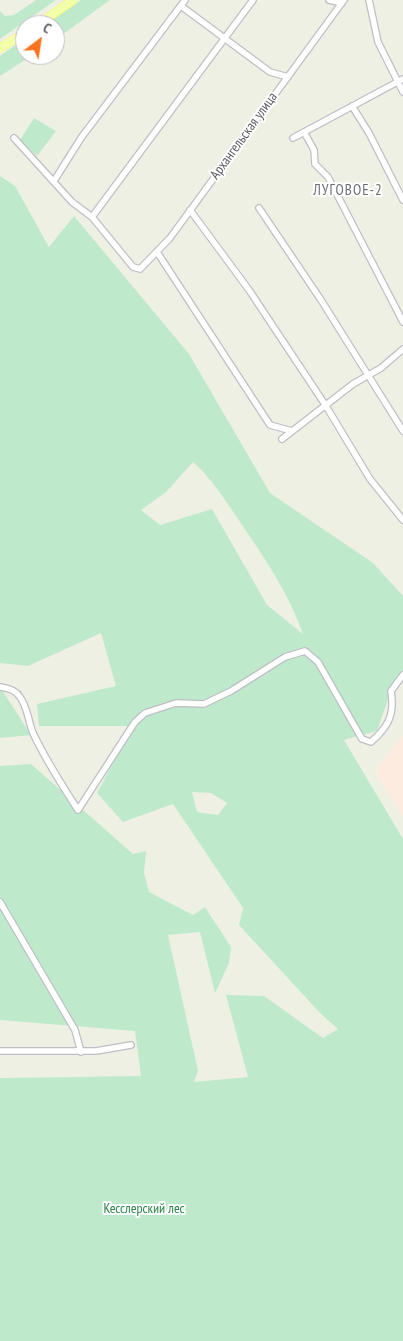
<!DOCTYPE html>
<html>
<head>
<meta charset="utf-8">
<style>
	body { margin:0 }
	#map { position:relative; width:403px; height:1341px; overflow:hidden; background:#eff0e4; font-family:"PT Sans Narrow",sans-serif }
	canvas { display:block }
	.north { position:absolute; left:15px; top:15px; width:50px; height:50px; box-sizing:border-box; background:#fff; border:1px solid #bebec2; border-radius:50%; rotate:31deg; font-size:14px; font-weight:700; line-height:20px; text-align:center; color:#5c5d66 }
	.north::after { content:''; display:block; margin:auto; width:18px; height:22px; background:#fa7320; clip-path:polygon(50% 0,100% 100%,50% 72%,0 100%) }
</style>
</head>
<body>
<div id="map">
<canvas width="403" height="1341"></canvas>
<div class="north">С</div>
</div>
<script>
const ctx = document.querySelector('canvas').getContext('2d');
ctx.lineJoin = 'round';
function paint(path, color) { ctx.fillStyle = color; ctx.fill(path, 'evenodd'); }
function stroke(path, color, width, dash) { ctx.strokeStyle = color; ctx.lineWidth = width; ctx.lineCap = dash ? 'butt' : 'round'; ctx.setLineDash(dash || []); ctx.stroke(path); }
function label(font, color, halo, rows, align = 'center') {
  ctx.font = font + ' "PT Sans Narrow",sans-serif'; ctx.lineWidth = 4; ctx.setLineDash([]); ctx.textBaseline = 'middle'; ctx.strokeStyle = halo; ctx.fillStyle = color; for (const [text, x, y, turn = 0] of rows) {
    ctx.save(); ctx.translate(x, y); ctx.rotate((+turn || 0) * Math.PI / 180); ctx.textAlign = isNaN(turn) ? turn : align; if (halo) ctx.strokeText(text, 0, 0); ctx.fillText(text, 0, 0); ctx.restore();
  }
}
paint(new Path2D(`
	M403 735V817L375 771Z`), '#feebdf');
paint(new Path2D(`
	M36 0H56L0 39V11L5 16 14 15Z
	M81 0H110L55 40V25H45Z
	M25 38V55H33L0 76V56Z
	M34 118 56 131 37 156 20 140Z
	M0 176 15 186 49 247 74 216 189 354 270 493 373 563 403 596V675L391 691 377 731 344 740 403 839V1341H0V1078L141 1076 135 1031 0 1020V766L31 764 133 854 146 851 144 873 149 892 193 915 205 907 231 947 229 963 215 993 200 932 168 935 198 1071 194 1082 248 1077 226 995 264 996 323 1038 338 1029 321 1014 239 925 243 908 173 804 123 822 97 793 133 726H39L37 704 116 686 101 633 28 666 0 663ZM193 462C210 477 223 497 236 516 261 553 288 591 303 634L267 605 212 509 160 525 141 510 166 492ZM192 792 211 793 227 803 218 815 197 812Z
	M0 687 31 735 0 738Z`), '#beeacb');
const minor = new Path2D(`
	M329 0 342 3
	M369 0 378 42 403 92
	M181 6 270 72 288 77
	M352 106 369 133 403 200
	M304 132 314 150 315 164 328 177 403 322
	M14 138 72 202 92 217 133 267 140 269 170 238 344 0
	M293 138 403 79
	M54 181 81 138 185 0
	M259 208 321 300 403 431
	M190 210 249 290 326 406 370 479 403 520
	M92 217 253 0
	M157 252 270 425 292 431
	M282 439 353 384 381 368 403 349
	M0 687C8 688 16 690 20 697 28 708 28 721 33 733 46 761 62 785 78 810L135 722 145 713 176 703 204 704 231 691 285 657 305 651 318 662 362 739 371 742C388 727 395 715 391 691L403 675
	M0 902 75 1030 81 1052
	M0 1051H96L131 1045`);
const major = new Path2D(`
	M38 25 73 0
	M0 48 25 33`);
stroke(minor, '#bebfc6', 8);
stroke(major, '#fbff4e', 9);
stroke(minor, '#fff', 5.5);
stroke(major, '#f3ffaa', 8);
label('14px', '#5c5d66', '#fff', [
	["Архангельская улица",244,136,-54]
]);
label('14px', '#2c854c', '#fff', [
	["Кесслерский лес",144,1209]
]);
ctx.letterSpacing = '1px';
label('15px', '#6d6f78', '#fff', [
	["ЛУГОВОЕ-2",348,191]
]);
ctx.letterSpacing = '0px';
</script>
</body>
</html>
